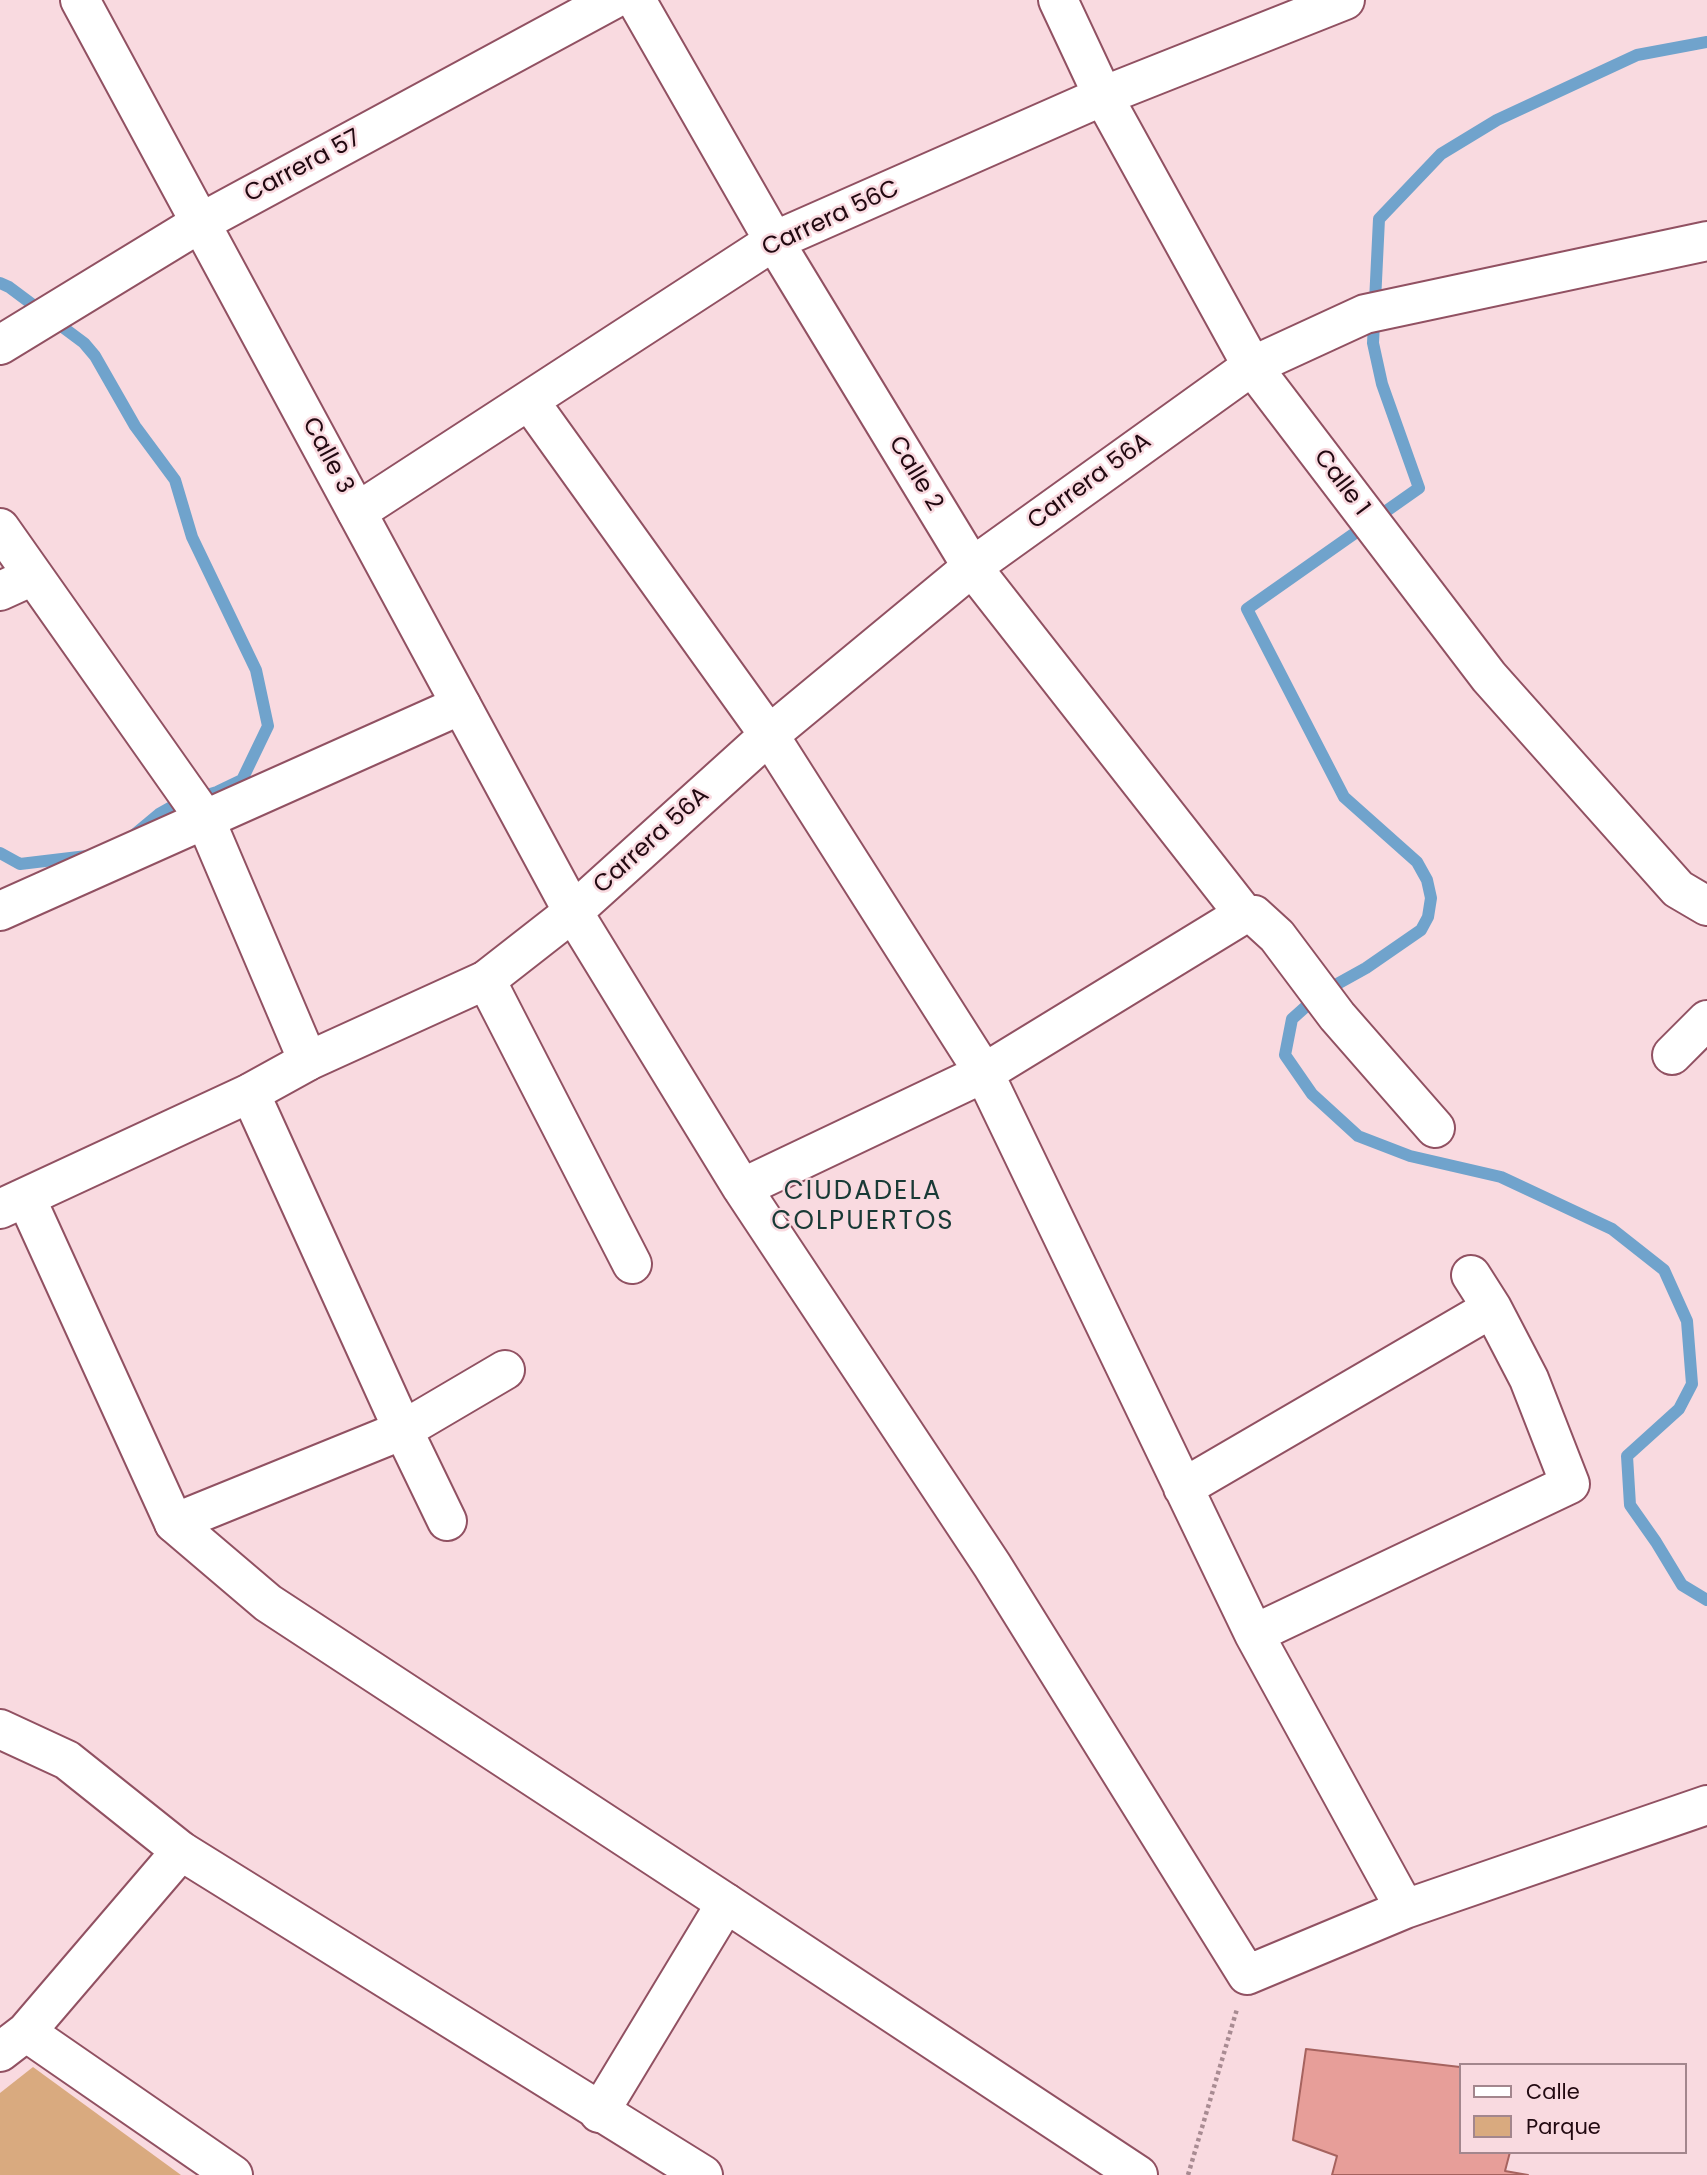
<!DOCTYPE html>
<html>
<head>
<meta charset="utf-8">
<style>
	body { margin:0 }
	#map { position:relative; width:1707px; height:2175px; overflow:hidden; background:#f9dae0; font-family:Poppins,sans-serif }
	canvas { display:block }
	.legend { position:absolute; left:1459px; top:2063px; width:228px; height:91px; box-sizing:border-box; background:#f9dae0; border:2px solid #a3868d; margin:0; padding:9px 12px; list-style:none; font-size:21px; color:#220911 }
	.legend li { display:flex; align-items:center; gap:14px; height:35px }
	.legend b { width:35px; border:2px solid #a3868d }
</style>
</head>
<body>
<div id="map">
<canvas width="1707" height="2175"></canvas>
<ul class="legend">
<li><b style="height:9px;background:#fff"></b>Calle</li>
<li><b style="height:19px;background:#d9aa7f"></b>Parque</li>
</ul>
</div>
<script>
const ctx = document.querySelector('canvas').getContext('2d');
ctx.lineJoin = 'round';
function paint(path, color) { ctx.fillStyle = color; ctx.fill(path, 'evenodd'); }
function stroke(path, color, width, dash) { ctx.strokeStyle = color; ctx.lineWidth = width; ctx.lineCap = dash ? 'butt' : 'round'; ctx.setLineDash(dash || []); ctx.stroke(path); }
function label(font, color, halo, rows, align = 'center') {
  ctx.font = font + ' Poppins,sans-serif'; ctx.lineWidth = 5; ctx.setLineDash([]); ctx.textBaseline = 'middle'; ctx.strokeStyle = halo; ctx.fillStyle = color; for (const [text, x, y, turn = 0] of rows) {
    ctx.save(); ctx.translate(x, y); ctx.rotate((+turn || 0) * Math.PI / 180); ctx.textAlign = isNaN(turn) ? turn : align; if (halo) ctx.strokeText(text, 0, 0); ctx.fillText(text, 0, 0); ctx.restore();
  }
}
paint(new Path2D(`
	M33 2067 181 2175H0V2093Z`), '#d9aa7f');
stroke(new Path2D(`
	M1707 42 1637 55 1497 120 1441 154 1379 219 1373 343 1382 384 1419 488 1247 609 1344 797 1417 862 1427 880 1431 898 1428 917 1421 930 1366 968 1321 993 1292 1019 1285 1055 1312 1094 1358 1136 1410 1156 1501 1177 1612 1229 1664 1270 1687 1321 1692 1384 1679 1409 1627 1456 1630 1505 1656 1542 1682 1585 1707 1600
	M0 283 9 287 84 343 95 356 135 426 175 480 192 537 256 670 268 726 242 780 217 792 175 805 159 814 135 834
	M0 853 20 864 87 856`), '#70a3cc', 12);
const building = new Path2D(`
	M1306 2049 1460 2067V2152H1510L1505 2171 1528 2175H1332L1337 2156 1293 2140Z`);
paint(building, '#e79e99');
stroke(building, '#a6635f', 2);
const minor = new Path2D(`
	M636 0 774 241 972 567 1244 914
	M1058 0 1103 96 1252 366 1489 677 1678 889 1707 906
	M1707 241 1365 314 1252 366 972 567 769 735 573 912 742 1188 992 1565 1247 1975 1405 1909 1707 1805
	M0 345 200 223 612 0
	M530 402 769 735 984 1073 1254 1634 1405 1909
	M357 512 774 241 1103 96 1345 0
	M0 528 205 819 308 1061
	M0 591 33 576
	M0 911 461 705
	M486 980 632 1264
	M1672 1055 1707 1020
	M250 1093 403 1430 447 1521
	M742 1188 984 1073 1244 914 1254 915 1277 936 1337 1016 1435 1128
	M1183 1488 1492 1308
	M174 1523 403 1430 505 1370
	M1254 1634 1570 1484 1529 1379 1492 1308 1471 1275
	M26 2032 233 2175
	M0 2052 26 2032 181 1851
	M599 2113 726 1903`);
const major = new Path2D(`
	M26 1198 174 1523 268 1603 726 1903 1138 2175
	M0 1209 250 1093 308 1061 486 980 573 912 80 0
	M0 1729 67 1760 181 1851 703 2175`);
stroke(minor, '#915162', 42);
stroke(major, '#915162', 42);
stroke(new Path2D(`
	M1188 2175 1237 2009`), '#a88b92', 4.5, [3.5, 3.5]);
stroke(minor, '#fff', 38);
stroke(major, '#fff', 38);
label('24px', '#220911', '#f9dae0', [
	["Carrera 57",303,167,-28],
	["Carrera 56C",831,219,-25],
	["Calle 3",327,456,62],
	["Calle 2",915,474,59],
	["Carrera 56A",1090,482,-36],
	["Calle 1",1341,483,53],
	["Carrera 56A",652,841,-42]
]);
ctx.letterSpacing = '2px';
label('26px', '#193a36', '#f9dae0', [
	["CIUDADELA",863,1192],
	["COLPUERTOS",863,1222]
]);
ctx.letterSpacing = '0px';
</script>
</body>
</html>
